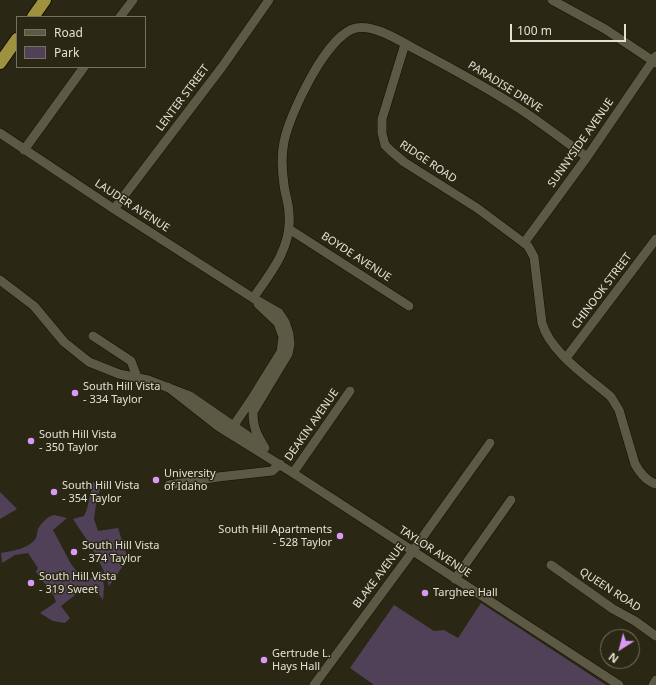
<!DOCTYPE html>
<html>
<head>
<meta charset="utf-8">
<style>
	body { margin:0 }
	#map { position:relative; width:656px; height:685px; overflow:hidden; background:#2a2814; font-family:"Noto Sans",sans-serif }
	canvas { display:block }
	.legend { position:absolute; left:16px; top:16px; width:130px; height:52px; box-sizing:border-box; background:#2a2814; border:1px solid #747261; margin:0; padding:5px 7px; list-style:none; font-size:12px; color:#e3e1d5 }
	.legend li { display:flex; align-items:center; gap:8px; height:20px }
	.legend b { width:20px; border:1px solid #747261 }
	.north { position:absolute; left:600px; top:629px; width:40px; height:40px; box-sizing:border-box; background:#2a2814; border:1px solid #747261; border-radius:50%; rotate:216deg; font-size:11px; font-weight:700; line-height:16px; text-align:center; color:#e3e1d5 }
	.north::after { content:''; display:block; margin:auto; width:14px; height:18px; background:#db99f5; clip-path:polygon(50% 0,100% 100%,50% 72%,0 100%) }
	.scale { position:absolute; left:510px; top:24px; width:116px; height:18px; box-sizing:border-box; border:2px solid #e3e1d5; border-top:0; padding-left:5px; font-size:12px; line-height:14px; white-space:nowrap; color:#e3e1d5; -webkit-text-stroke:3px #2a2814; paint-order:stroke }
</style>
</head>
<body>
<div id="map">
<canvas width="656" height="685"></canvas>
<ul class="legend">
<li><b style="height:5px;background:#5c5945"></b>Road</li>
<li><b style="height:11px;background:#514158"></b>Park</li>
</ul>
<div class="north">N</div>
<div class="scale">100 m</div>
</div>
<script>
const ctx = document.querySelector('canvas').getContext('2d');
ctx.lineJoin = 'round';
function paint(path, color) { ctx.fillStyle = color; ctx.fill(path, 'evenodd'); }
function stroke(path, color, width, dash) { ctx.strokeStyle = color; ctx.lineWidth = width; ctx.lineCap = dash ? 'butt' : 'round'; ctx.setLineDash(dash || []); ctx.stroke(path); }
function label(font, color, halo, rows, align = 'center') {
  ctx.font = font + ' "Noto Sans",sans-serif'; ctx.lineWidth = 3; ctx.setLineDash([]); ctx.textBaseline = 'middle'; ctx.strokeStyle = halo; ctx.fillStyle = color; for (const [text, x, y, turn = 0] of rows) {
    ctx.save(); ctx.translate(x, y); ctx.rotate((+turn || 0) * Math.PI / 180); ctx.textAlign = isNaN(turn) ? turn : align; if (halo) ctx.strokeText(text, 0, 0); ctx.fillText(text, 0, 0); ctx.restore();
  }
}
paint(new Path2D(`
	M93 482 102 485 97 497 94 519 98 531 118 528 127 556 125 563 109 586C102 561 87 540 73 519L84 516 87 509Z
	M0 492 17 509 0 519Z
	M54 515 67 518 53 530 71 564 85 582 102 571 104 587 103 600 93 586 85 587 61 606 70 618 65 623 53 621 40 613 56 602 54 596 36 572 38 568 28 553 15 555 2 563 1 553C12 551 29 549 36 538 37 536 37 532 38 529 41 523 48 516 54 515Z
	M481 603 484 605 606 685H374L350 668 394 605 434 631 444 630 458 638Z`), '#514158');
const minor = new Path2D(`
	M552 0 605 29 656 63
	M120 17 133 0
	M405 44 382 119V133L385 145 391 151 404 162 477 208 528 246 534 257 542 323C550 352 588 377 611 397L619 410 635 464C640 473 646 481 656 484
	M0 133 114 209 253 298 279 313 285 322 289 334 290 344 288 354 253 412C253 428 257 435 265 448
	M24 150 84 67
	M114 209 222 67 269 0
	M289 229 409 306
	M524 243 587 157 656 56
	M0 280 34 306 64 342 89 362 119 374 148 380 190 396 261 445
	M253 298C271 273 292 247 289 214 289 204 285 194 284 185 282 171 281 156 284 142 289 115 327 34 356 28 374 24 400 41 415 49 451 68 486 87 520 109 543 124 564 141 587 157
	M93 336 131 361 137 377
	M566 358 656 239
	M168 387 219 427 293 473 619 685
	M234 425 253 397 281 352 283 337 278 323 258 304
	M293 473 350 391
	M169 485 218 477 272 471 280 464
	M551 565 613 609 635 621 656 636
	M455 579 511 500
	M314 685 407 559 490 443
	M653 685 656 680`);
const highway = new Path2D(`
	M33 17 45 0
	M0 63 17 39`);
stroke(minor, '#131001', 10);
stroke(highway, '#131001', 14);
stroke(minor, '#5c5945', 9);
stroke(highway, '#9e9240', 12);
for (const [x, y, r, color] of [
	[75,393,4,"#db99f5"],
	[31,441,4,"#db99f5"],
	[156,480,4,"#db99f5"],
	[54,492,4,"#db99f5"],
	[340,536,4,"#db99f5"],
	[74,552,4,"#db99f5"],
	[31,583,4,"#db99f5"],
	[425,593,4,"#db99f5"],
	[264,660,4,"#db99f5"]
]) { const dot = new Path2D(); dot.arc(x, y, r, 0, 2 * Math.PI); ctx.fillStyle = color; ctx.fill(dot); stroke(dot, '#2a2814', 1.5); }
label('11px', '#e3e1d5', '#2a2814', [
	["PARADISE DRIVE",505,87,32],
	["LENTER STREET",183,98,-53],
	["SUNNYSIDE AVENUE",581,143,-55],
	["RIDGE ROAD",428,162,34],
	["LAUDER AVENUE",132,206,33],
	["BOYDE AVENUE",356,257,33],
	["CHINOOK STREET",602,291,-53],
	["DEAKIN AVENUE",312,425,-55],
	["TAYLOR AVENUE",435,552,33],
	["BLAKE AVENUE",379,576,-53],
	["QUEEN ROAD",610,590,33]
]);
label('11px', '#e3e1d5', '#2a2814', [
	["South Hill Vista",83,387],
	["- 334 Taylor",83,400],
	["South Hill Vista",39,435],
	["- 350 Taylor",39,448],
	["University",164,474],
	["of Idaho",164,487],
	["South Hill Vista",62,486],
	["- 354 Taylor",62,499],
	["South Hill Apartments",332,530,"right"],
	["- 528 Taylor",332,543,"right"],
	["South Hill Vista",82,546],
	["- 374 Taylor",82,559],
	["South Hill Vista",39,577],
	["- 319 Sweet",39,590],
	["Targhee Hall",433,593],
	["Gertrude L.",272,654],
	["Hays Hall",272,667]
], 'left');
</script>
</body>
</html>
